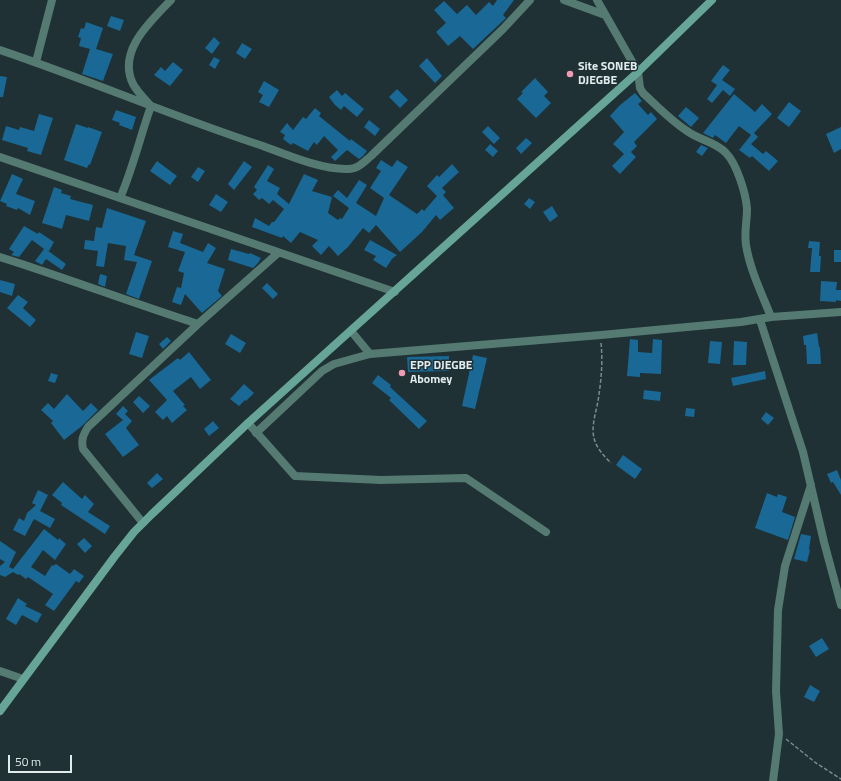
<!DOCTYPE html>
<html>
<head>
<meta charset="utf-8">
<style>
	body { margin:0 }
	#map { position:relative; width:841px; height:781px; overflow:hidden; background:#1f3134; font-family:"Titillium Web",sans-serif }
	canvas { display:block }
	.scale { position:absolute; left:8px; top:755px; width:64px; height:18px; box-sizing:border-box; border:2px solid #e0ebed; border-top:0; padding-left:5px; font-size:12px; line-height:14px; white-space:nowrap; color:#e0ebed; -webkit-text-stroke:3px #1f3134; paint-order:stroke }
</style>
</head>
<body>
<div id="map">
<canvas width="841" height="781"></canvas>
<div class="scale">50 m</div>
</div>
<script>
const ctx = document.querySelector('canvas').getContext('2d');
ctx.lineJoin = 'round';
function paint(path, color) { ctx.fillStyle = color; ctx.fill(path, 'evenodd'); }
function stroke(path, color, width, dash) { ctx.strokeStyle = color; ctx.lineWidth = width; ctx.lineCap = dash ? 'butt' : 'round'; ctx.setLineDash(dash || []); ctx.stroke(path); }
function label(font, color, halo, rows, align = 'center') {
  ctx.font = font + ' "Titillium Web",sans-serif'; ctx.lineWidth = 3; ctx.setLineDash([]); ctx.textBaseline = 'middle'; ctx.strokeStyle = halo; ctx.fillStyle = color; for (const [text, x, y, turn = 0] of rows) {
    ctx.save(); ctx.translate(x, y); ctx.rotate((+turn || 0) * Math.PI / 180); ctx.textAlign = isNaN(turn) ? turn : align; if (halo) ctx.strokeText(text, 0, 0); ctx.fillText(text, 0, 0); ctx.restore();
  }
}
paint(new Path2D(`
	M497 0H514L503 15 506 18 473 49 460 36 448 46 436 32 446 23 434 10 444 1 457 14 467 5 476 15 489 2 493 6Z
	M111 16 124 20 120 31 107 26Z
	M86 22 103 28 96 49 113 54 103 81 82 74 90 49 79 46 81 38 78 37 81 28 84 29Z
	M214 37 220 43 212 54 205 48Z
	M242 43 252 49 245 59 236 53Z
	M214 57 220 60 215 69 209 65Z
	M427 58 442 76 435 83 419 66Z
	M173 62 183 70 170 86 154 75 161 67 165 71Z
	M723 65 730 70 722 80 735 89 730 96 723 90 712 103 707 99 717 85 711 81Z
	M0 76 7 77 3 97H0Z
	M535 78 548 92 544 96 551 103 536 118 517 99 523 93 521 92Z
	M264 81 279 90 269 107 259 102 263 95 258 92Z
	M397 89 408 100 400 108 389 97Z
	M337 90 342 96 345 93 364 109 357 117 344 106 341 110 335 105 329 97Z
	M635 93 642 101 638 104 648 115 651 112 657 119 634 142 637 146 631 152 636 157 620 174 612 166 624 154 613 144 624 132 610 116 619 106Z
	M734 94 755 112 762 104 772 114 754 133 758 137 751 144 763 154 766 151 778 161 769 171 752 156 750 158 739 150 751 135 739 126 726 143 715 135 713 138 703 133Z
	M789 102 801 111 789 127 777 118Z
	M686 107 699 118 691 127 678 116Z
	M315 108 321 113 319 116 350 141 351 139 367 151 363 156 359 159 347 150 335 161 331 157 338 150 324 136 317 145 314 142 308 151 293 143 291 145 283 139 285 135 280 132 287 123 293 130 303 117 306 119Z
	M116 110 136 117 132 130 119 125 120 123 112 120Z
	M39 114 53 118 41 155 27 151 28 148 2 140 6 126 19 130 20 127 34 131Z
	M369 120 380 129 375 136 364 127Z
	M76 124 88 128V127L102 132 90 165 89 164 87 168 64 160Z
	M488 126 500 138 494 144 482 132Z
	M841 127V149L834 153 826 134Z
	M526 138 532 143 521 154 516 148Z
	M490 144 498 151 493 157 485 150Z
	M701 145 708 148 702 156 696 152Z
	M381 160 392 167 397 160 408 167 389 195 417 214 422 209 424 211 437 196 427 186 437 175 439 177 452 164 459 172 442 188 446 192 443 195 454 208 440 220 436 215 422 232 400 252 376 225 369 233 363 228 348 247 338 256 329 246 321 255 312 246 318 240 300 232 291 243 283 236 282 238 252 227 255 218 269 226 272 222H274L284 209 273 200 269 204 262 198 259 200 253 194 257 190 254 187 268 165 274 169 267 181 280 188 277 194 289 204 304 174 318 180 312 191 332 197 328 213 338 220 340 218 342 219 349 208 333 196 338 190 347 198 359 180 367 185 356 203 376 216 384 198 370 188 381 171 376 168Z
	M157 161 177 176 170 185 150 171Z
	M244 161 252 167 234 190 228 184Z
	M198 167 205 171 198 182 191 177Z
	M12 174 23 179 16 194 35 201 30 215 18 208 17 210 6 206 7 204 0 201Z
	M54 187 62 190 61 193 71 196 70 199 93 205 89 221 66 215 62 229 42 223Z
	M216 194 228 202 221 212 209 205Z
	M529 198 535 202 530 209 524 204Z
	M552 206 558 216 550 222 543 212Z
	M107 208 146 221 134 255 152 261 139 299 126 294 137 262 124 260 126 246 108 243 104 267 96 266 98 251 84 249 85 240 94 241 96 227 102 228Z
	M24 226 38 234 39 232 54 242 49 251 47 250 66 264 62 270 46 259 42 265 35 261 44 249 32 240 19 257 11 255 14 252 9 249Z
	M173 231 183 234 180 243 203 252 208 243 216 248 207 263 225 269 218 291 222 296 202 313 185 294 181 305 172 302 177 287 181 288 184 273 178 271 185 252 168 247Z
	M370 240 397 255 392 259 386 268 373 260 376 256 364 250Z
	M809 241 820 242 819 256H821L820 272H810L812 248H808Z
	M231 249 249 254 250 253 261 258 258 263 253 268 228 260Z
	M834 250H841V262H834Z
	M100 274 107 276 105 287 98 284Z
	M0 280 15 284 12 296 0 292Z
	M821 281 837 282 836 290H841V301L836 300V302L820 301Z
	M267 283 278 294 273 299 262 288Z
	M18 295 28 302 23 308 36 320 30 327 7 308Z
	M136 332 149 336 142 358 129 354Z
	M817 333 819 347H820L821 364H807L806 345H804L803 336Z
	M231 334 246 343 240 353 225 344Z
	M167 337 171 341 163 349 159 344Z
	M630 339 638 340V352L652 353 653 339 662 340 661 374 640 373V377L627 376Z
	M710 341 722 342 720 364 708 363Z
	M734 341 747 342 746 365H733Z
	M189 352 211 380 200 389 191 377 173 391 185 405 183 406 187 410 172 423 167 416 163 420 155 412 167 400 149 380 178 358 180 360Z
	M473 355 487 358 475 409 462 406Z
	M449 356V371L408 372 407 357Z
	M765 371 766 379 733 386 731 378Z
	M51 373 58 375 55 383 48 381Z
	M378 375 391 385 390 387 427 421 419 429 389 400 391 398 372 383Z
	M244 384 254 393 246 401 245 400 239 406 230 399Z
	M644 390 661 392 660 401 643 399Z
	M67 394 83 411 91 403 98 410 82 426 64 440 51 423 53 421 41 410 48 403 54 409Z
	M139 396 150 406 143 413 133 402Z
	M123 406 128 411 125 414 132 421 126 428 139 445 123 457 105 434 123 420 116 414Z
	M686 408 695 409 694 417 685 416Z
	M766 412 774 418 768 425 761 419Z
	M213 421 219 428 209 436 204 429Z
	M623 455 642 469 635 479 616 465Z
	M837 470 841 480V495L833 482 831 483 827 474Z
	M157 473 163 479 152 488 147 483Z
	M63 482 82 499 85 495 94 504 88 512 110 526 105 534 61 505 62 503 52 495Z
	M38 490 48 495 40 511 55 519 50 528 34 519 25 536 13 530 19 518 24 521 27 513 36 505 32 503Z
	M767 493 777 497 778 494 787 497 782 512 795 517 788 540 755 528Z
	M44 529 58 540 59 538 66 544 55 560 43 550 31 567 45 576 52 565 53 566 56 564 70 574 74 569 84 576 79 583 76 581 54 611 45 605 53 594 28 577 26 579 19 574 18 575 13 572 5 577 0 575V566L5 562 0 559V541L16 552 9 567 13 569Z
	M801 534 811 536 809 549 810 550 807 562 794 559Z
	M84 538 92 546 85 553 77 544Z
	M18 598 27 604 25 606 42 614 37 623 22 615 16 625 6 619Z
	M822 638 829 649 816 657 809 646Z
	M810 685 820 691 814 702 804 697Z`), '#196895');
stroke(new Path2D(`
	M601 343C603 363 601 382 598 401 596 412 591 427 594 438 596 448 605 457 611 463
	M786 739 816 763 841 779`), '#7c8b8d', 1.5, [4, 2]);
stroke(new Path2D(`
	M564 0 605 15
	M597 0 638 72 640 88 643 93C657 106 671 121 687 131 699 140 716 142 726 153 737 164 746 194 747 209 747 221 744 233 746 245 750 270 762 294 771 317
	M0 50C89 80 174 117 263 146 287 155 322 170 348 169 358 169 364 162 371 156L503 29 530 0
	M36 62 52 0
	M0 157 395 292
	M120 198C133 168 140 137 151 106 145 99 138 93 133 84 117 51 150 22 171 0
	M0 257C67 278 132 303 198 324
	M760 320 803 452 824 542 841 605
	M351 331 370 354
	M248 423 295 476 381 480 466 478 546 532
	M256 433 322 371 334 364 370 354 601 335 741 322 771 317 841 312
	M143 523 83 449C81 440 83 435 88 427L198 324 278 253
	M0 671 23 679
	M773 781 779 734 776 691 778 610 785 566 811 485`), '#547a72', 8);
stroke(new Path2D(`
	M0 711 115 556 134 532 151 515 248 423 638 72 712 0`), '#66a598', 8);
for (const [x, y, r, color] of [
	[570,74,4,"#f19ab3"],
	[402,373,4,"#f19ab3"]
]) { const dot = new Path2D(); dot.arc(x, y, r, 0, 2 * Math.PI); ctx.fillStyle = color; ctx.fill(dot); stroke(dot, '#1f3134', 1.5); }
label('bold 12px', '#e0ebed', '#1f3134', [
	["Site SONEB",578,67],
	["DJEGBE",578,81],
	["EPP DJEGBE",410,366],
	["Abomey",410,380]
], 'left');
</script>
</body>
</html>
